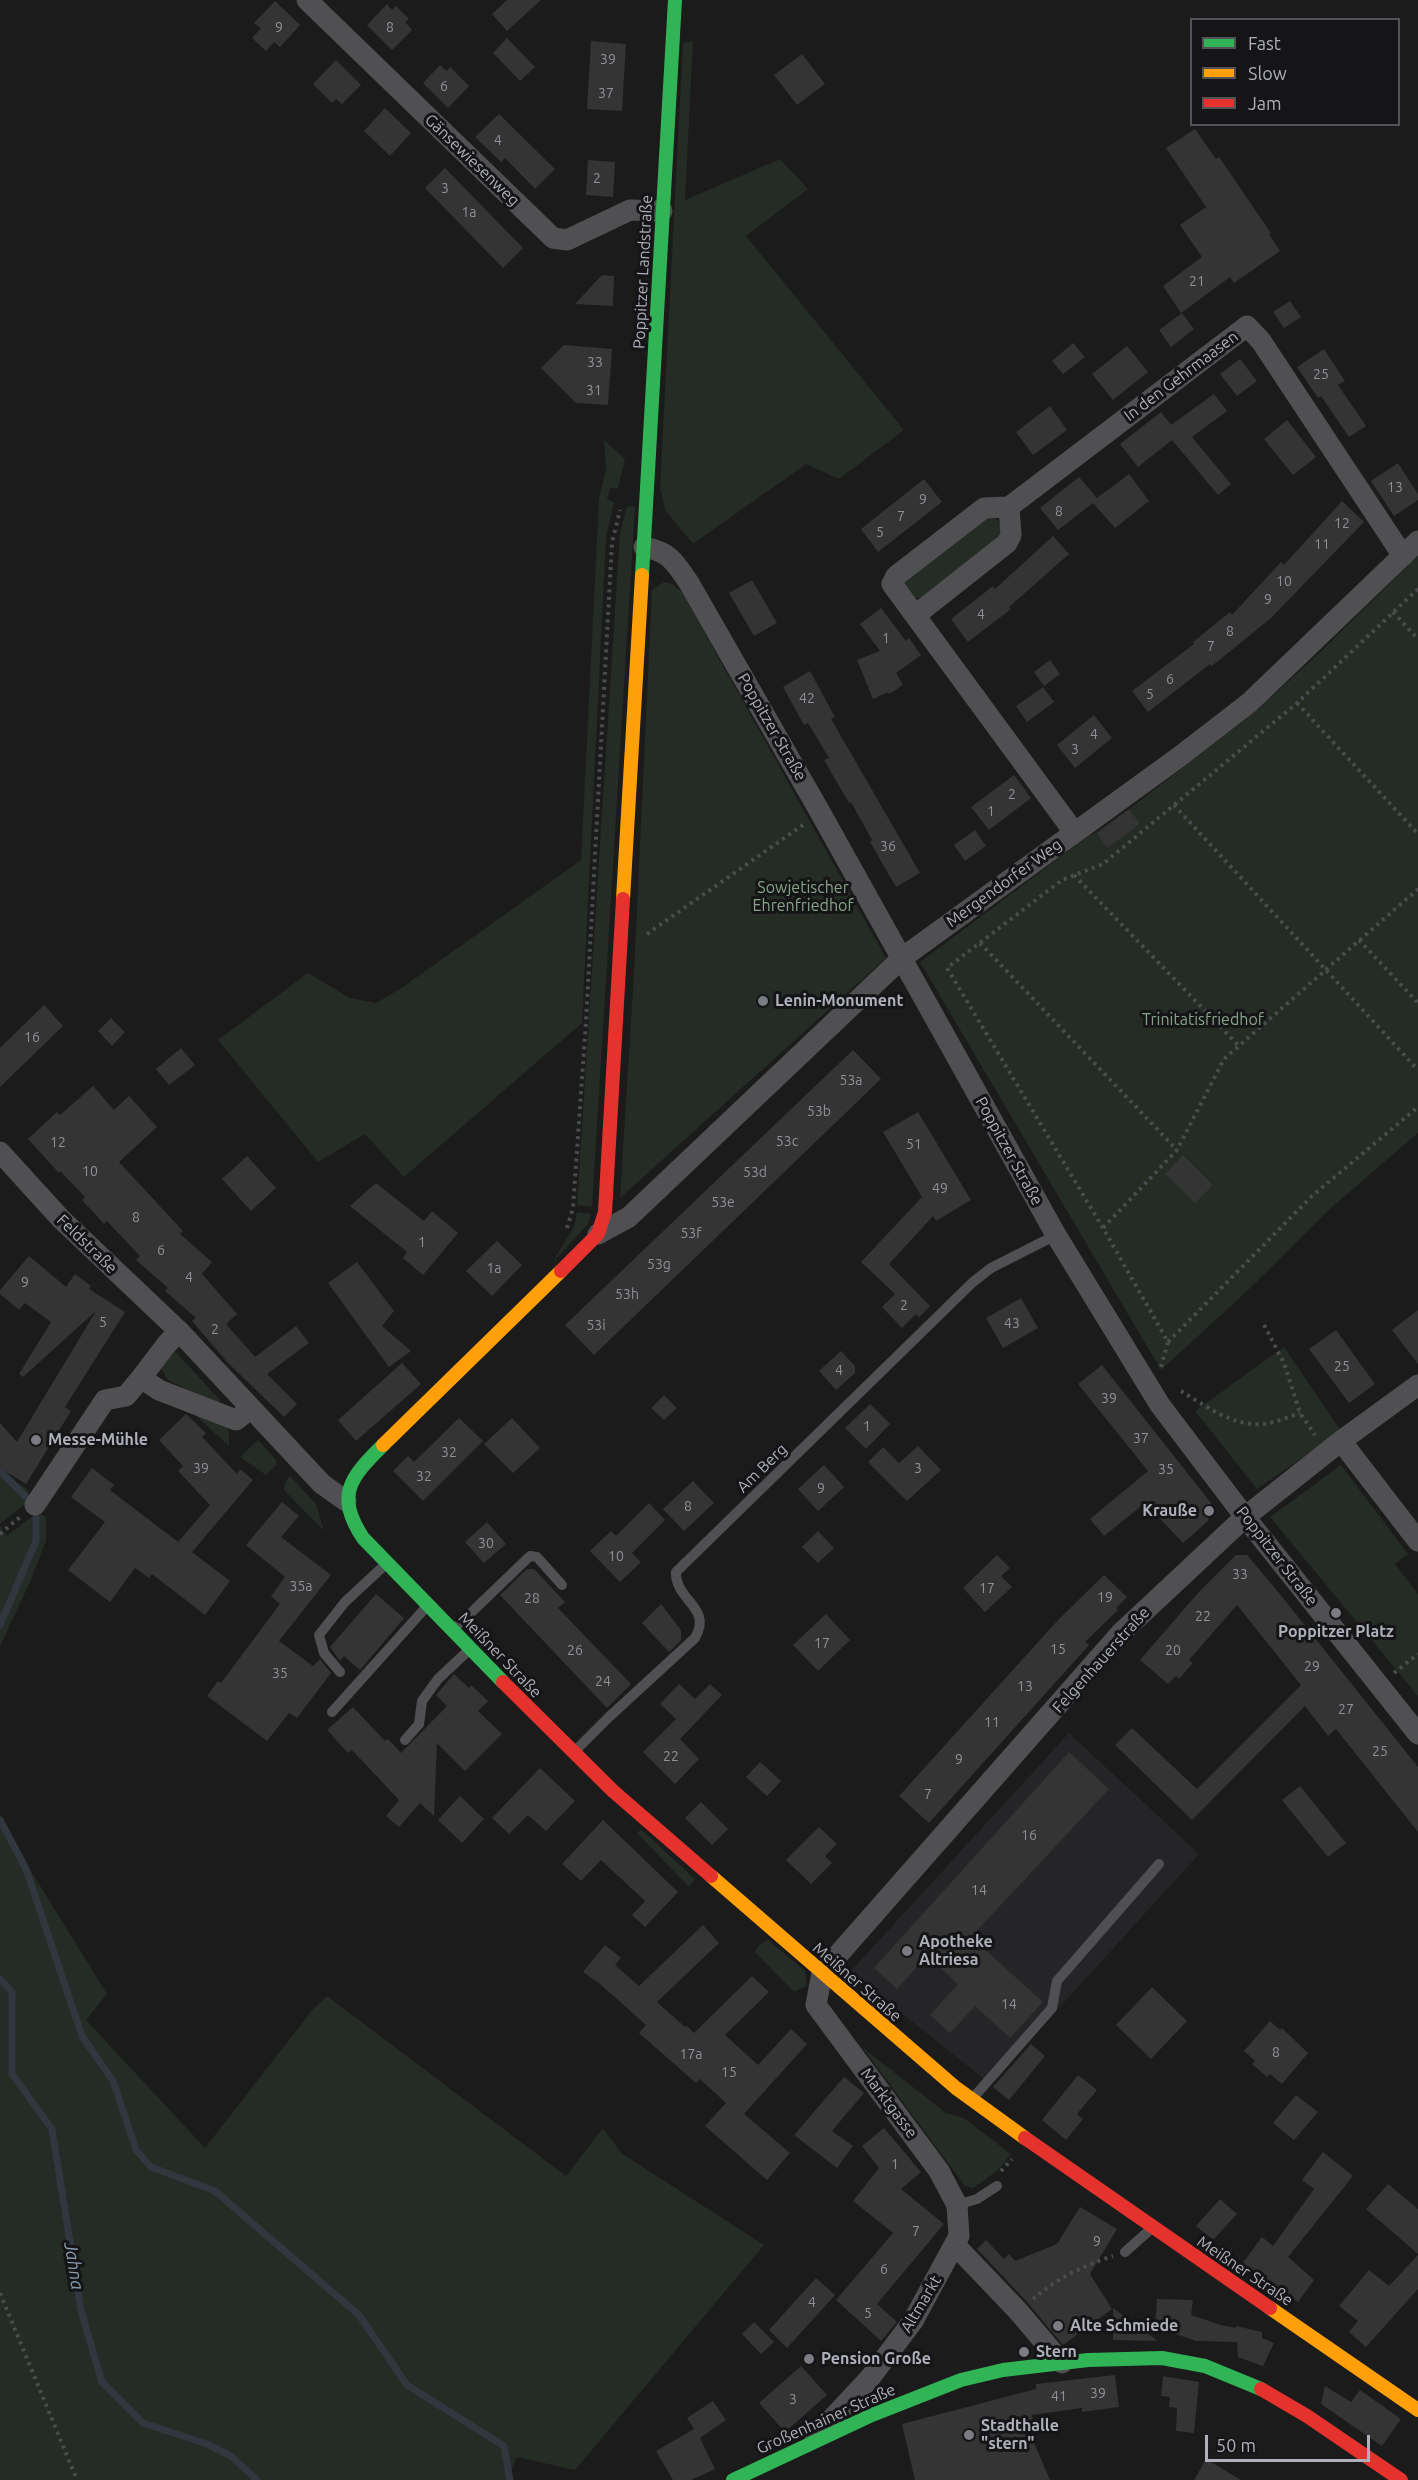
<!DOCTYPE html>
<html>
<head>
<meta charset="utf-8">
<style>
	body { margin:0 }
	#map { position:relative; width:1418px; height:2480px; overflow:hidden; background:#1b1b1b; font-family:Ubuntu,sans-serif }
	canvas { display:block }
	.legend { position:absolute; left:1190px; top:18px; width:210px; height:108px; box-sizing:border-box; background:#151517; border:2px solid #525358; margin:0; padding:8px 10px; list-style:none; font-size:18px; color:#aeb1ba }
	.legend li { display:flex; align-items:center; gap:12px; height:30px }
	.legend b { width:30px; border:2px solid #525358 }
	.scale { position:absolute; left:1205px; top:2435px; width:165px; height:27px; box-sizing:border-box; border:3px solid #aeb1ba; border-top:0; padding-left:8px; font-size:18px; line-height:21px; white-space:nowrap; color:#aeb1ba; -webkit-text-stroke:4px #151517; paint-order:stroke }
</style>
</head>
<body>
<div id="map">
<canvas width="1418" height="2480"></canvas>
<ul class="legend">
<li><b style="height:8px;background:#30b455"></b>Fast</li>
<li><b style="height:8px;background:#ff9f0a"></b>Slow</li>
<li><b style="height:8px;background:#e5322d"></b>Jam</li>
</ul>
<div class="scale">50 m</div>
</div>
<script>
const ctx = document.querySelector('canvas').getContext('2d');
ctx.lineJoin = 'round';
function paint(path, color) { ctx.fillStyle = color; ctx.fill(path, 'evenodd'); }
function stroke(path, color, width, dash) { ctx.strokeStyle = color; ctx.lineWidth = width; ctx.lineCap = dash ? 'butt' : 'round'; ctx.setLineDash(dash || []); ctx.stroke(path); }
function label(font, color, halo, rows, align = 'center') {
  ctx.font = font + ' Ubuntu,sans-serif'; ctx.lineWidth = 6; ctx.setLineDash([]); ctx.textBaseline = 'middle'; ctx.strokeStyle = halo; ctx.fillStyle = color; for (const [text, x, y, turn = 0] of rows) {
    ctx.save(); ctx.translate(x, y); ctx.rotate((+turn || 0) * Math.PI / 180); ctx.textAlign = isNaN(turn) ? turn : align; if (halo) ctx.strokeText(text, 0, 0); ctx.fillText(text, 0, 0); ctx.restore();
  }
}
paint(new Path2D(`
	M1069 1733 1199 1854 990 2084 850 1972Z`), '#252527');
paint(new Path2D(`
	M693 41 685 200 780 159 808 189 746 236 904 430 839 479 806 464 693 544 665 510 660 488 683 43Z
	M604 440 625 459 618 488H610L607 499 614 502 606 538 582 1023 404 1177 365 1134 318 1162 218 1040 308 973 350 998 376 1003 400 989 581 860 599 499 606 468Z
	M627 506 635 507 592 1207 577 1205 620 532Z
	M990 515C999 519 1002 526 1002 535L922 598H915L902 581Z
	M1418 556V1133L1332 1207 1245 1293 1161 1370 920 962 1090 835 1097 832 1129 809 1255 712 1315 657Z
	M664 582 672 584 682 592 886 958 620 1198 634 974 652 590Z
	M577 1212 591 1214 588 1224 552 1263 574 1227Z
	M1284 1347 1341 1431 1257 1489 1195 1411Z
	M173 1349 220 1400 219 1402 213 1403 168 1380 161 1369Z
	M185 1406 227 1427 229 1432V1446Z
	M258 1440 276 1460 277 1464 266 1475 240 1457Z
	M1341 1465 1408 1554 1395 1564 1418 1594V1696L1270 1517Z
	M0 1472 27 1489 31 1499 0 1524Z
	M290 1476 316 1504 324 1531 284 1490 285 1482Z
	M38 1512 46 1517V1541L30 1582 0 1646V1526L7 1536Z
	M0 1821 107 1994 86 2020 205 2148 313 2009 327 1996 566 2176 603 2128 621 2153 764 2245 575 2470 517 2457 506 2480H0Z
	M641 1829 695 1879 689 1887 637 1833Z
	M768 1940 805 1971 807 1986 794 1992 755 1952 758 1946Z
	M862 2047 946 2113 964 2118 1011 2154 997 2171 973 2188 965 2186Z`), '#252b25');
stroke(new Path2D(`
	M0 1471 25 1496
	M0 1625 36 1541V1518
	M0 1820 26 1869 82 2036 113 2081 136 2150 151 2167 215 2191 359 2315 407 2385 504 2446 510 2480
	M0 1979 12 1992V2074L52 2129 81 2311 102 2382 143 2423 207 2444 231 2456 257 2480`), '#31373e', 7);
paint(new Path2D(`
	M507 0H541L507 31 492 14Z
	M275 1 300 25 280 47 274 42 266 51 252 38 261 28 254 23Z
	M387 4 392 10 396 6 409 19 405 22 412 30 392 50 367 25Z
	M507 38 535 67 520 81 493 53Z
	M591 41 626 44 622 111 587 109Z
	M802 54 825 84 797 105 774 75Z
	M336 60 361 85 342 104 336 99 332 103 313 84Z
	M440 65 447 71 450 67 469 86 448 108 423 83Z
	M385 108 411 133 390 156 364 131Z
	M499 114 555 169 535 189 505 158 501 162 475 137Z
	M1195 129 1216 159 1219 157 1271 233 1269 234 1280 251 1234 283 1230 277 1181 313 1163 286 1202 257 1180 225 1206 207 1166 148Z
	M588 160 615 162 613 197 586 195Z
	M445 168 523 248 503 268 425 188Z
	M602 275 614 276 613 306 575 304Z
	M1290 301 1301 317 1284 328 1273 312Z
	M1182 313 1194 329 1171 347 1159 330Z
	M1073 343 1085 357 1063 374 1052 361Z
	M564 345 612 349 608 405 576 403 541 368Z
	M1127 346 1148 372 1113 400 1092 374Z
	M1324 349 1345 381 1338 385 1366 426 1349 437 1321 396 1318 398 1297 367Z
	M1240 359 1257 381 1237 396 1220 374Z
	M1214 394 1227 411 1192 437 1231 484 1218 495 1172 440 1138 467 1120 444 1161 412 1171 425Z
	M1050 406 1067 430 1033 455 1016 432Z
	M1287 420 1316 457 1293 475 1264 439Z
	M1398 463 1418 494V500L1394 516 1371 481Z
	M1129 474 1149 501 1115 528 1093 503 1058 530 1040 508 1079 477 1097 498Z
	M924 479 942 502 878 552 861 529Z
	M1342 501 1364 522 1271 618 1212 666 1210 664 1148 712 1132 691 1194 644 1193 642 1230 612 1232 615 1281 562 1284 565Z
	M1053 536 1069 554 1009 607 1011 609 968 642 951 619 993 586 995 589Z
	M752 580 777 623 754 636 729 593Z
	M881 608 906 641 909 638 921 655 896 673 903 685 889 694 888 692 873 699 857 660 880 651 860 624Z
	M1050 660 1060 674 1044 686 1034 672Z
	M810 671 835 717 831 719 920 873 896 887 870 842 872 840 851 802 849 803 824 760 829 758 808 723 804 725 783 687Z
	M1043 687 1054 702 1027 722 1016 706Z
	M1094 715 1112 738 1075 768 1057 745Z
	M1014 775 1031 798 989 830 971 807Z
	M1129 809 1140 824 1107 848 1097 833Z
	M975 830 986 846 965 861 954 845Z
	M44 1005 63 1026 0 1087V1048Z
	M111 1018 125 1032 112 1046 98 1031Z
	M181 1048 195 1065 169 1085 156 1069Z
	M853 1050 881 1079 594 1355 565 1325Z
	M93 1086 114 1110 129 1096 157 1127 119 1162 183 1231 180 1234 212 1262 202 1274 237 1314 226 1324 255 1357 296 1326 309 1343 267 1374 297 1404 284 1417 227 1362 192 1321 196 1318 165 1291 168 1288 136 1260 140 1256 107 1221 104 1224 82 1200 85 1197 60 1171 59 1173 28 1139 57 1112 60 1115Z
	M918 1112 971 1200 936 1221 933 1216 889 1264 930 1306 919 1317 916 1314 902 1328 882 1307 895 1294 861 1262 922 1197 883 1132Z
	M1183 1155 1213 1185 1195 1203 1165 1174Z
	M247 1156 276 1188 251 1211 222 1179Z
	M376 1183 424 1221 432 1211 458 1233 423 1275 403 1258 407 1252 350 1206Z
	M497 1241 522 1265 492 1296 466 1271Z
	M29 1256 66 1287 75 1274 91 1286 89 1289 125 1312 65 1407 71 1411 26 1484 0 1468V1423L17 1442 96 1311 23 1377 19 1374 51 1322 25 1303 19 1310 0 1294V1290Z
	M357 1262 394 1311 382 1326 411 1351 389 1367 328 1283Z
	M1021 1298 1038 1328 1003 1348 986 1318Z
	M1418 1310V1364L1392 1330Z
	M1336 1330 1375 1384 1349 1403 1309 1349Z
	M841 1351 855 1366V1373L836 1390 819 1371Z
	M402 1363 421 1384 356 1441 338 1420Z
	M1102 1365 1211 1503 1208 1521 1183 1543 1145 1503 1104 1536 1090 1519 1148 1471 1078 1384Z
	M664 1395 677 1408 664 1420 651 1408Z
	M870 1404 890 1424 866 1449 845 1428Z
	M186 1414 206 1433 202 1437 237 1474 240 1469 253 1480 192 1552 230 1581 205 1615 152 1574 149 1578 135 1568 110 1602 68 1570 105 1522 71 1497 92 1468 114 1485 110 1490 178 1542 210 1505 178 1471 183 1466 159 1440Z
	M459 1418 483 1441 423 1501 393 1471 408 1456 414 1462Z
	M512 1418 540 1448 513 1473 484 1444Z
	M918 1446 941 1470 907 1501 868 1462 883 1447 899 1463Z
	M824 1465 844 1487 818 1511 798 1489Z
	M693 1481 714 1503 684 1531 663 1509Z
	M282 1502 299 1516 281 1537 331 1575 279 1641 313 1666 320 1659 331 1673 297 1718 289 1713 267 1741 207 1696 218 1681 221 1683 280 1604 271 1596 285 1577 246 1545Z
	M649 1503 665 1520 632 1553 641 1562 620 1582 590 1551 611 1531 616 1536Z
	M487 1522 506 1544 484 1563 465 1542Z
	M818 1531 834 1548 818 1563 802 1547Z
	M997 1555 1010 1568 1001 1576 1012 1587 985 1612 963 1588Z
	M1236 1555H1247L1279 1593 1418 1767V1832L1336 1729 1328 1736 1305 1706 1192 1820 1115 1745 1132 1728 1197 1789 1301 1685 1237 1605 1189 1660 1193 1663 1179 1679 1176 1676 1168 1684 1140 1660 1198 1593Z
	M527 1569H534L565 1602 558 1608 631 1684 607 1708 500 1595Z
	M1104 1575 1127 1597 1116 1608 1118 1610 1085 1642 1089 1645 929 1823 899 1796 1059 1619Z
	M376 1594 404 1618 360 1670 344 1656 340 1661 330 1647Z
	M661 1604 681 1630V1640L669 1652 642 1623Z
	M826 1614 850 1640 818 1671 793 1645Z
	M454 1674 469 1688 471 1685 488 1701 478 1711 502 1734 465 1771 437 1743 434 1816 420 1803 399 1827 386 1816 399 1800 352 1750 348 1753 327 1730 353 1707 385 1741 388 1739 401 1753 447 1706 436 1695Z
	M679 1684 695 1699 710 1684 722 1695 680 1739 699 1759 675 1784 643 1752 676 1719 660 1704Z
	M1069 1752 1109 1789 971 1937 1043 2002 1010 2038 975 2006 950 2033 930 2015 958 1984 927 1956 897 1989 874 1968Z
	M760 1762 781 1781 767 1796 746 1777Z
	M540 1768 575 1801 546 1831 528 1815 509 1834 492 1818Z
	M1300 1786 1346 1843 1328 1857 1282 1800Z
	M460 1796 484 1819 462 1843 438 1820Z
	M701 1802 728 1829 712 1845 685 1818Z
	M603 1820 678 1892 645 1927 632 1915 645 1901 601 1860 581 1881 562 1864Z
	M819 1827 837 1844 825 1856 832 1863 811 1884 786 1860Z
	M703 1925 719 1943 657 2002 685 2027 687 2026 694 2033 752 1976 769 1992 725 2035 758 2065 791 2029 807 2044 744 2114 790 2153 767 2180 705 2126 726 2103 700 2079 696 2083 639 2033 646 2025 600 1984 583 1972 605 1945 621 1958 615 1965 639 1986Z
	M1152 1987 1187 2021 1151 2059 1116 2025Z
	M1270 2021 1280 2030 1282 2028 1308 2053 1282 2084 1270 2074 1267 2077 1252 2064 1255 2061 1244 2051Z
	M1031 2044 1045 2056 1009 2100 993 2087Z
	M1078 2075 1097 2090 1077 2114 1083 2119 1066 2140 1042 2120Z
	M844 2077 864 2093 832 2131 853 2146 837 2168 794 2135Z
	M1296 2095 1318 2112 1294 2140 1273 2123Z
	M884 2128 921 2172 901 2189 944 2224 877 2304 897 2322 881 2341 836 2300 893 2233 853 2201 879 2168 862 2146Z
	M1323 2152 1353 2176 1288 2257 1314 2280 1298 2302 1242 2264 1262 2237 1273 2246 1314 2189 1302 2180Z
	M1388 2184 1418 2209V2254L1366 2209Z
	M1220 2199 1237 2214 1213 2240 1196 2226Z
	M1080 2207 1117 2229 1090 2274 1112 2309 1063 2345 1027 2302 977 2249 986 2240 1004 2259 1009 2254 1015 2261 1057 2244Z
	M1418 2255V2289L1366 2347 1349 2332 1358 2321 1339 2306 1369 2270 1389 2286Z
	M816 2278 835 2295 787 2348 769 2330Z
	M1157 2299 1193 2300 1191 2315 1221 2325 1236 2328V2326L1262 2332V2338L1274 2343 1263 2366 1238 2357 1237 2342 1196 2341 1155 2327Z
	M1113 2308 1158 2341 1113 2340Z
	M754 2322 774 2342 761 2354 742 2334Z
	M801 2366 827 2395 785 2432 759 2403Z
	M1115 2375 1119 2407 1082 2412V2408L1032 2415 1035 2445 1050 2480H915L902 2424 1036 2389V2384Z
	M1163 2376 1199 2382 1194 2433 1176 2431 1177 2408 1169 2407 1170 2397 1161 2396Z
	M1325 2386 1351 2402 1360 2390 1401 2419 1382 2446 1321 2404Z
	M713 2401 726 2420 700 2438 715 2469 691 2480H673L656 2451 694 2429 687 2418Z
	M1206 2459 1241 2480H1194Z`), '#343435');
stroke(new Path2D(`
	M1393 612 1418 639
	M1297 703 1418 834
	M1174 805 1418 1070
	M1074 875 1238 1045
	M647 934 803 825
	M1359 940 1418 1003
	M980 943 1177 1150
	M567 1228 573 1208 586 1021 612 543 620 510
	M1103 1228 947 968 1062 880 1103 864 1297 703 1418 589
	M1264 1325 1284 1363 1300 1413 1315 1435
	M1168 1342 1312 1196 1418 1107
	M1161 1367 1168 1342 1103 1228 1177 1150 1224 1059 1418 889
	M1181 1391C1206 1406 1233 1427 1263 1424 1275 1423 1288 1417 1300 1413
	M0 1534 20 1517
	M1394 1673 1418 1654
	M1001 2171 1012 2159
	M0 2293 77 2480
	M1033 2299C1057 2278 1083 2266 1113 2256`), '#4b4c4e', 4, [3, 4.5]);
stroke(new Path2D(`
	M453 1630 530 1556 537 1557 562 1585
	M340 1672 324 1653 319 1635 345 1602 387 1563
	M332 1712 428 1605
	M405 1740 419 1724 422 1701 438 1679 470 1649
	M574 1752 609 1717 695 1638C713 1607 675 1601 676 1572L973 1282 991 1268 1056 1235
	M973 2098 1052 2008 1057 1981 1159 1864
	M957 2205 977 2199 997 2186
	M1125 2252 1152 2228`), '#505053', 10);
stroke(new Path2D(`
	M307 0 553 238 567 240 630 210 662 211
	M1009 507 1247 326 1261 341 1403 556
	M644 547C670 552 675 562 689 583L820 812 1056 1235 1160 1405 1245 1517 1418 1734
	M917 614 1007 543 1011 535 1009 507 984 508 896 576 892 584 1074 832
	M0 1152 61 1219 179 1331 322 1484 346 1501
	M598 1234 629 1217 902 958 1179 757 1249 703 1418 541
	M141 1378 166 1345 179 1331
	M1341 1441 1418 1541
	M35 1505 105 1400 126 1396 141 1378 159 1390 236 1420 250 1409
	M955 2245 1018 2311 1062 2363
	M815 2437 870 2378 913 2321 959 2236 957 2205 939 2171 816 2005 822 1973 1121 1633 1245 1517 1341 1441 1418 1385`), '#505053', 21);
stroke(new Path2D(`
	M642 575 675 0
	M383 1445C350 1478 335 1495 363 1538L503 1682
	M733 2480 872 2415 961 2380 1003 2370 1088 2360 1162 2358 1205 2366 1261 2389`), '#30b455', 14);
stroke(new Path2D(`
	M623 899 642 575
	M383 1445 561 1271
	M711 1876 956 2088 1025 2138
	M1270 2308 1418 2410`), '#ff9f0a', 14);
stroke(new Path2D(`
	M561 1271 598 1234 605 1212 623 899
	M503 1682 613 1791 711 1876
	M1025 2138 1270 2308
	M1261 2389 1307 2416 1401 2480`), '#e5322d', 14);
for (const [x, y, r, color] of [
	[763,1001,6,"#7b7c82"],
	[36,1440,6,"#7b7c82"],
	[1209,1511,6,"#7b7c82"],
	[1336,1613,6,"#7b7c82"],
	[907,1951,6,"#7b7c82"],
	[1058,2326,6,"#7b7c82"],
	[1024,2352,6,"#7b7c82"],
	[809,2359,6,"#7b7c82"],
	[969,2435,6,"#7b7c82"]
]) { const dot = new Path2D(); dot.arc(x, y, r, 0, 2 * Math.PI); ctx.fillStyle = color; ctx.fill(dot); stroke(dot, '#151517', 2); }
label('14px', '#909299', null, [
	["9",279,27],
	["8",390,27],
	["39",608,59],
	["6",444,86],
	["37",606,93],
	["4",498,140],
	["2",597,178],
	["3",445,188],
	["1a",469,212],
	["21",1197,281],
	["33",595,362],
	["25",1321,374],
	["31",594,390],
	["13",1395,487],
	["9",923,499],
	["8",1059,511],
	["7",901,516],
	["12",1342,523],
	["5",880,532],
	["11",1322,544],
	["10",1284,581],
	["9",1268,599],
	["4",981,614],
	["8",1230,631],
	["1",886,638],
	["7",1211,646],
	["6",1170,679],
	["5",1150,694],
	["42",807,698],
	["4",1094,734],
	["3",1075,749],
	["2",1012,794],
	["1",991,811],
	["36",888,846],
	["16",32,1037],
	["53a",851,1080],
	["53b",819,1111],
	["53c",787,1141],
	["12",58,1142],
	["51",914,1144],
	["10",90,1171],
	["53d",755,1172],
	["49",940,1188],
	["53e",723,1202],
	["8",136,1217],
	["53f",691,1233],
	["1",422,1242],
	["6",161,1250],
	["53g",659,1264],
	["1a",494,1268],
	["4",189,1277],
	["9",25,1282],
	["53h",627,1294],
	["2",904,1305],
	["5",103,1322],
	["43",1012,1323],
	["53i",596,1325],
	["2",215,1329],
	["25",1342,1366],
	["4",839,1370],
	["39",1109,1398],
	["1",867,1426],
	["37",1141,1438],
	["32",449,1452],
	["39",201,1468],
	["3",918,1468],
	["35",1166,1469],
	["32",424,1476],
	["9",821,1488],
	["8",688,1506],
	["30",486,1543],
	["10",616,1556],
	["33",1240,1574],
	["35a",301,1586],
	["17",987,1588],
	["19",1105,1597],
	["28",532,1598],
	["22",1203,1616],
	["17",822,1643],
	["15",1058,1649],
	["26",575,1650],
	["20",1173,1650],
	["29",1312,1666],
	["35",280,1673],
	["24",603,1681],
	["13",1025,1686],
	["27",1346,1709],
	["11",992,1722],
	["25",1380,1751],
	["22",671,1756],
	["9",959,1759],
	["7",928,1794],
	["16",1029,1835],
	["14",979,1890],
	["14",1009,2004],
	["8",1276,2052],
	["17a",691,2054],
	["15",729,2072],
	["1",895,2164],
	["7",916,2231],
	["9",1097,2241],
	["6",884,2269],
	["4",812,2302],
	["5",868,2313],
	["39",1098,2393],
	["41",1059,2396],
	["3",793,2399]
]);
label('16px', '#aeb1ba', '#151517', [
	["Gänsewiesenweg",472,160,44],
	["Poppitzer Landstraße",643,272,-87],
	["In den Gehrmaasen",1181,376,-37],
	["Poppitzer Straße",772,727,60],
	["Mergendorfer Weg",1004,883,-36],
	["Poppitzer Straße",1009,1151,61],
	["Feldstraße",87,1244,44],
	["Am Berg",762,1468,-44],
	["Poppitzer Straße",1277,1556,52],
	["Meißner Straße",500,1655,46],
	["Felgenhauerstraße",1101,1660,-48],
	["Meißner Straße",857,1982,41],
	["Marktgasse",889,2103,53],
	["Meißner Straße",1245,2271,34],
	["Altmarkt",921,2304,-59],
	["Großenhainer Straße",826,2419,-24]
]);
label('16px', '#87a38a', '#151517', [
	["Sowjetischer",803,888],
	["Ehrenfriedhof",803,906],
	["Trinitatisfriedhof",1203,1020]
]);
label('bold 16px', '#aeb1ba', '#151517', [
	["Lenin-Monument",775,1001],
	["Messe-Mühle",48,1440],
	["Krauße",1197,1511,"right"],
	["Poppitzer Platz",1336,1632,"center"],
	["Apotheke",919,1942],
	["Altriesa",919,1960],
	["Alte Schmiede",1070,2326],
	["Stern",1036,2352],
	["Pension Große",821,2359],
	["Stadthalle",981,2426],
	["\"stern\"",981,2444]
], 'left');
label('italic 18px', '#899db1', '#151517', [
	["Jahna",74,2266,81]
]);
</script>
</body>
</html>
